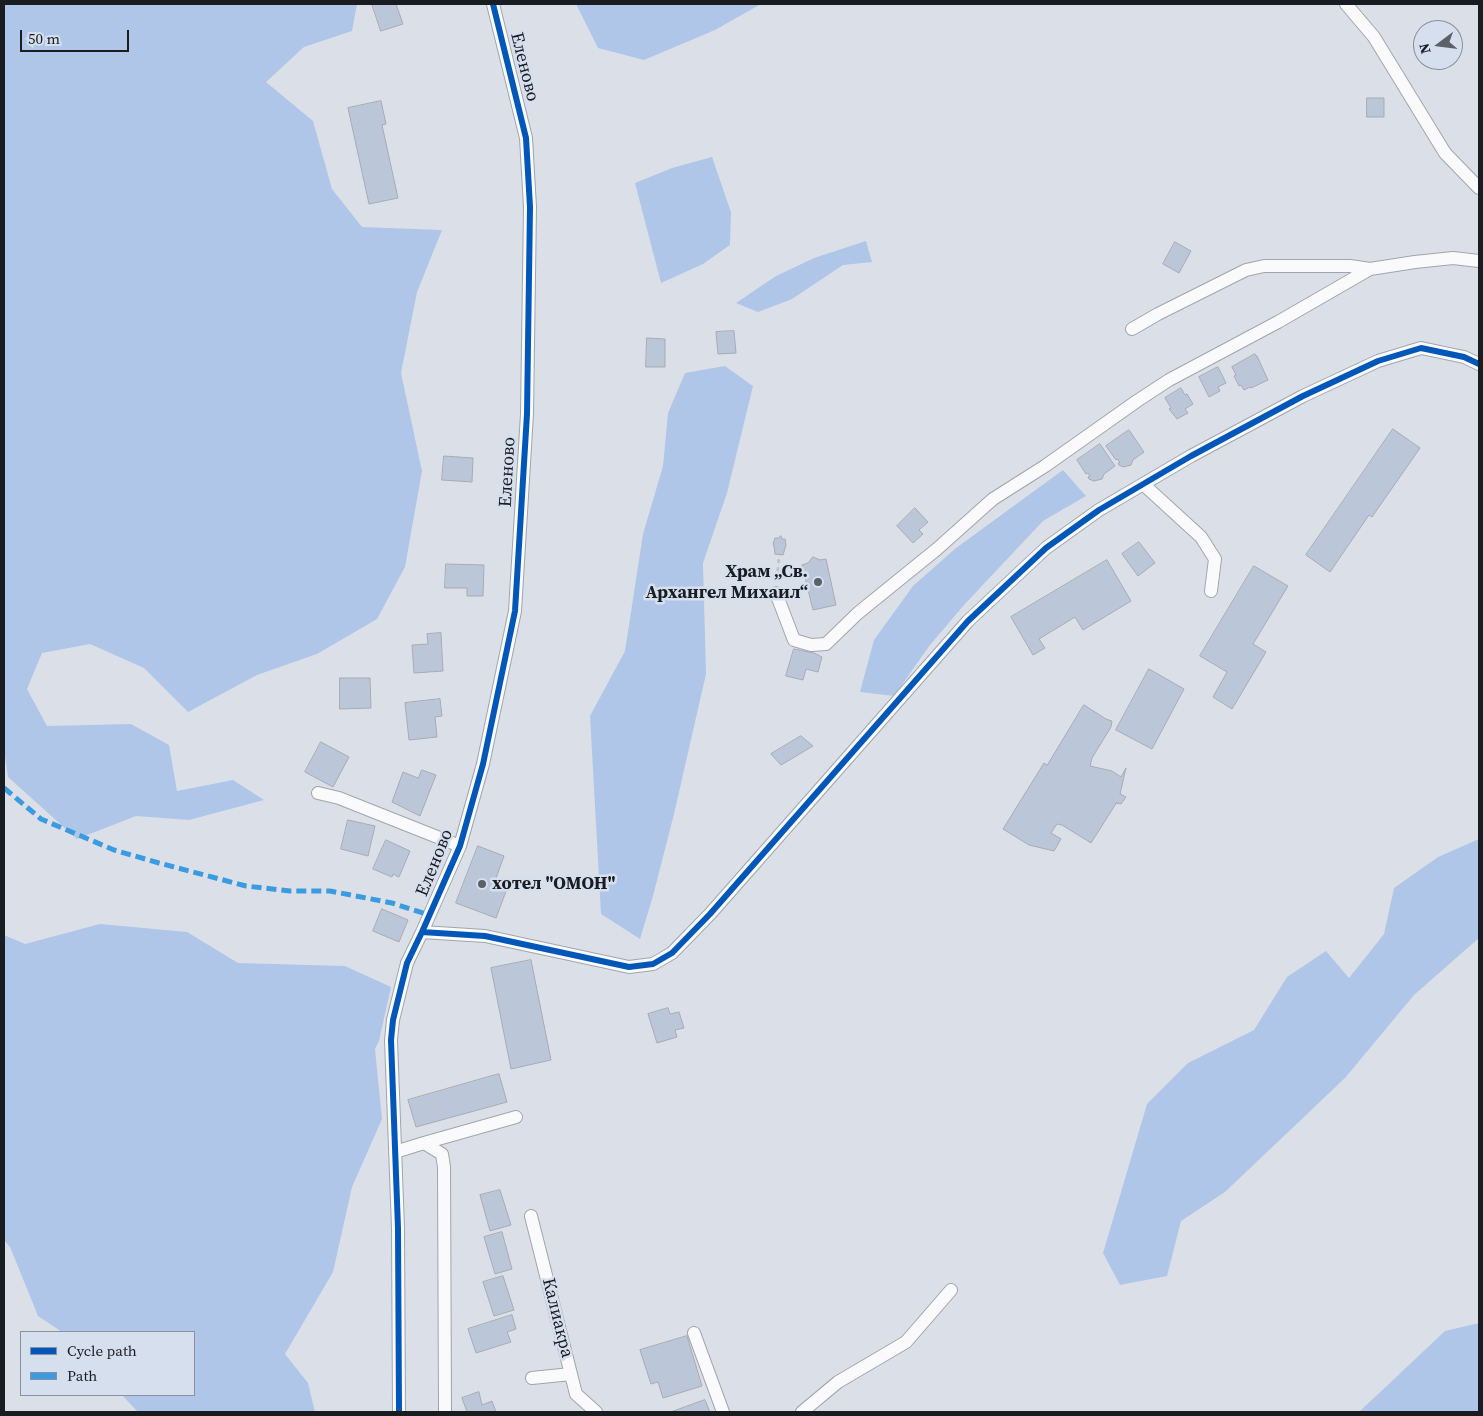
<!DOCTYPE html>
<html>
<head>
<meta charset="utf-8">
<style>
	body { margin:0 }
	#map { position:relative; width:1483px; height:1416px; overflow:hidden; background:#dbe0e8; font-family:"Source Serif 4",serif }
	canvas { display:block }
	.frame { position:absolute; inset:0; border:5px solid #191c21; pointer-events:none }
	.legend { position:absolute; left:20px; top:1331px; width:175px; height:65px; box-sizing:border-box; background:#d5dfee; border:1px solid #8a919c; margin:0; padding:6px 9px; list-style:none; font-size:15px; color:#191c21 }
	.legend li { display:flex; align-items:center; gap:10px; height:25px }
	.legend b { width:25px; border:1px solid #8a919c }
	.north { position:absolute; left:1413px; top:20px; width:50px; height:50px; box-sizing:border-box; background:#d5dfee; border:1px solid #8a919c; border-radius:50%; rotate:255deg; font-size:14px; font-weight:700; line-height:20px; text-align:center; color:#191c21 }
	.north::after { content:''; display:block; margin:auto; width:18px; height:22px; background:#5d6167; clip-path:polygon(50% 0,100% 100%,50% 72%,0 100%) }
	.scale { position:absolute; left:20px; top:30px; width:109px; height:22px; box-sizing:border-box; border:2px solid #191c21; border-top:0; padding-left:6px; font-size:15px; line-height:18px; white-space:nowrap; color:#191c21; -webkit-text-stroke:4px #d5dfee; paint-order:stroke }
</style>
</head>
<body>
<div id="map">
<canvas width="1483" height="1416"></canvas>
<div class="frame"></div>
<ul class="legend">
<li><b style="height:6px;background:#0057b8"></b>Cycle path</li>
<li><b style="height:6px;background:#3b9be0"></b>Path</li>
</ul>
<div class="north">N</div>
<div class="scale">50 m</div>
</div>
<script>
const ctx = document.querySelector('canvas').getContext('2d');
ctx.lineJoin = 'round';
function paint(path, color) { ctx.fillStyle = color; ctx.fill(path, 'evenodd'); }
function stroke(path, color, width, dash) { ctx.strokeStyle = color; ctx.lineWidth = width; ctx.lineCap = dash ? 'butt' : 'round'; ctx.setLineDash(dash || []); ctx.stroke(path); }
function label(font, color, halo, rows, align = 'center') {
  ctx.font = font + ' "Source Serif 4",serif'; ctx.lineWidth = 5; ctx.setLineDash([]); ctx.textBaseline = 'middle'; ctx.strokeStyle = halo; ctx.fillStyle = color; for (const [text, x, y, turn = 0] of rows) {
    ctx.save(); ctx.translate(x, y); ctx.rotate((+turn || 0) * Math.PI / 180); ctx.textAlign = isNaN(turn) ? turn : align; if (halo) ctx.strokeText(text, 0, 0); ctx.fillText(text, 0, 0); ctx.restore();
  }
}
paint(new Path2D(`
	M4 4H357L352 31 304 47 266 82 313 121 332 189 362 227 442 230 417 292 401 373 422 471 405 567 377 619 317 654 257 675 188 712 144 668 90 644 42 653 27 689 47 726 131 724 169 745 177 791 233 780 264 800 189 820 136 816 77 839 8 777 4 749Z
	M576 4H761L715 30 644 60 598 48Z
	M712 157 731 212 730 245 703 264 661 283 635 183 672 168Z
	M866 241 872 262 843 265 792 299 758 312 736 303 776 276 814 258Z
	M725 366 753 386 727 493 703 563 706 674 674 814 653 896 640 939 601 914 590 716 625 651 643 534 663 466 668 413 685 373Z
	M1063 470 1086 496 1043 521 964 605 930 645 894 696 860 692 874 640 913 586 956 548Z
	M1479 839V938L1414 995 1345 1078 1225 1192 1181 1221 1167 1276 1120 1285 1103 1253 1147 1104 1188 1063 1254 1030 1287 977 1326 951 1349 978 1384 934 1394 888 1438 857Z
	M100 924 187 932 238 963 345 966 391 987 379 1041 375 1049 382 1119 352 1187 333 1272 285 1354 308 1383 315 1412H138L122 1395H194V1332H62L38 1316 10 1247 4 1240V935L25 944Z
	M1479 1323V1412H1359L1445 1331Z`), '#afc6e8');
const building = new Path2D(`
	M372 4H396L403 24 381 31Z
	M1367 98H1384V117H1367Z
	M381 101 386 124 382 125 398 198 369 204 348 108Z
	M1175 242 1191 251 1179 273 1163 264Z
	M734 331 736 353 718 354 716 332Z
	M647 338 665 339V367H646Z
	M1255 354 1256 356H1257L1268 380 1251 388 1250 387 1244 390 1241 385 1239 386 1234 376 1236 375 1232 367Z
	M1218 367 1226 383 1218 387 1220 391 1209 397 1199 377Z
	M1181 388 1185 395 1187 394 1193 404 1185 409 1188 413 1177 419 1169 409 1171 408 1165 398Z
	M1393 429 1420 448 1372 517 1369 515 1330 572 1306 555Z
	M1129 430 1144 452 1133 460 1131 465 1123 467 1119 465 1118 463 1120 462 1117 459 1116 460 1106 446Z
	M1100 444 1115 466 1104 474 1102 479 1094 481 1089 479 1088 477 1090 476 1088 473 1086 474 1077 460Z
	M444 456 473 458 472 482 442 480Z
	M915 508 928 522 919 530 923 534 913 543 897 526Z
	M781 536 782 539H785L786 545 783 555 775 554 774 546 773 544 775 538H778Z
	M1139 542 1155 563 1138 576 1122 554Z
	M813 557 820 560 826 559 836 605 813 610 802 565 808 563Z
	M1107 560 1131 601 1083 630 1075 617 1039 639 1045 648 1033 655 1011 617Z
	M446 564 484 565 483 596H467V588H445Z
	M1254 566 1288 586 1253 644 1266 652 1232 709 1213 697 1227 672 1200 656Z
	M441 633 443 671 414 673 412 645 428 644 427 634Z
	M794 649 814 653 822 657 818 672 806 669 803 680 786 676Z
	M1149 669 1184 689 1152 749 1116 730Z
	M340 678H370L371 708 340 709Z
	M440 699 442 716 435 717 437 737 409 740 405 703Z
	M1084 705 1106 719 1112 721 1111 727 1092 758 1090 766 1112 771 1121 777 1126 768 1120 794 1126 797 1121 804 1116 803 1117 802 1091 843 1062 825 1057 824 1051 833 1061 839 1054 851 1029 845 1003 829 1044 763 1047 765Z
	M801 736 813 746 781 765 771 754Z
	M321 742 349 757 333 787 305 772Z
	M422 770 436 775 420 816 392 802 403 772 418 778Z
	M348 820 375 826 368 856 341 849Z
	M386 840 410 851 399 877 393 874 392 877 373 869Z
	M478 846 504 856 495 881 508 886 496 918 456 903Z
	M382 909 408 920 399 942 373 931Z
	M531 960 551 1060 511 1069 491 968Z
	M668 1008 670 1014 679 1012 684 1028 675 1030 677 1037 657 1043 648 1014Z
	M499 1074 507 1102 416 1127 408 1100Z
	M500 1190 511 1225 490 1231 480 1195Z
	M502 1232 512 1269 495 1274 484 1237Z
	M503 1276 514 1310 494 1316 483 1282Z
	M512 1315 516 1329 507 1332 511 1342 476 1353 468 1329Z
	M687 1336 702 1386 663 1398 658 1382 651 1384 640 1350Z
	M479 1392 482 1405 492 1401 496 1412H467L462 1398Z
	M705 1400 710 1412H671Z`);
paint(building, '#bbc7d9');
stroke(building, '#a7abb2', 1);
const street = new Path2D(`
	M1346 4 1374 37 1445 153 1479 188
	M1132 329 1158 314 1246 270 1264 266H1350L1370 269 1415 262 1453 258 1479 261
	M1143 484 1201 537 1215 559 1211 591
	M776 593 794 640 811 645 826 644 858 613 937 549 993 499 1045 466 1137 401 1169 380 1278 322 1370 269
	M318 793 339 798 460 846
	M422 932 460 846 483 764 515 611 527 414 530 207 526 138 493 4
	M424 1143 516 1117
	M395 1152 424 1143 442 1154 444 1167 445 1412
	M531 1216 576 1394 596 1412
	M694 1333 723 1412
	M532 1378 571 1374
	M399 1412 398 1228 391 1040 393 1020 407 963 422 932 485 936 629 967 653 964 672 953 710 914 968 621 1046 548 1099 510 1191 456 1303 396 1378 361 1421 348 1464 357 1479 364
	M802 1412 838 1382 906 1342 951 1290`);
stroke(street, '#a1a5ab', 14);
stroke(new Path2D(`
	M777 579 779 557`), '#bec0c3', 2.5, [4, 4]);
stroke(street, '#fafafc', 12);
stroke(new Path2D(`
	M4 788 41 819 114 850 159 863 246 886 290 891H330L392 903 429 915`), '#3b9be0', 5, [10, 5]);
stroke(new Path2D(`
	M422 932 460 846 483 764 515 611 527 414 530 207 526 138 493 4
	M399 1412 398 1228 391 1040 393 1020 407 963 422 932 485 936 629 967 653 964 672 953 710 914 968 621 1046 548 1099 510 1191 456 1303 396 1378 361 1421 348 1464 357 1479 364`), '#0057b8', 6);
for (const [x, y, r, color] of [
	[818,582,5,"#5d6167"],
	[482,884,5,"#5d6167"]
]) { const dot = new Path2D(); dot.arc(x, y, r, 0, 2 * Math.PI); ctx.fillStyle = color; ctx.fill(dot); stroke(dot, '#d5dfee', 2); }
label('18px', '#191c21', '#d5dfee', [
	["Еленово",524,67,76],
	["Еленово",508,472,-87],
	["Еленово",435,863,-68],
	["Калиакра",557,1318,76]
]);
label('bold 18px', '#191c21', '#d5dfee', [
	["Храм „Св.",808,572],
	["Архангел Михаил“",808,593],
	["хотел \"ОМОН\"",492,884,"left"]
], 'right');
</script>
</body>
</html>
